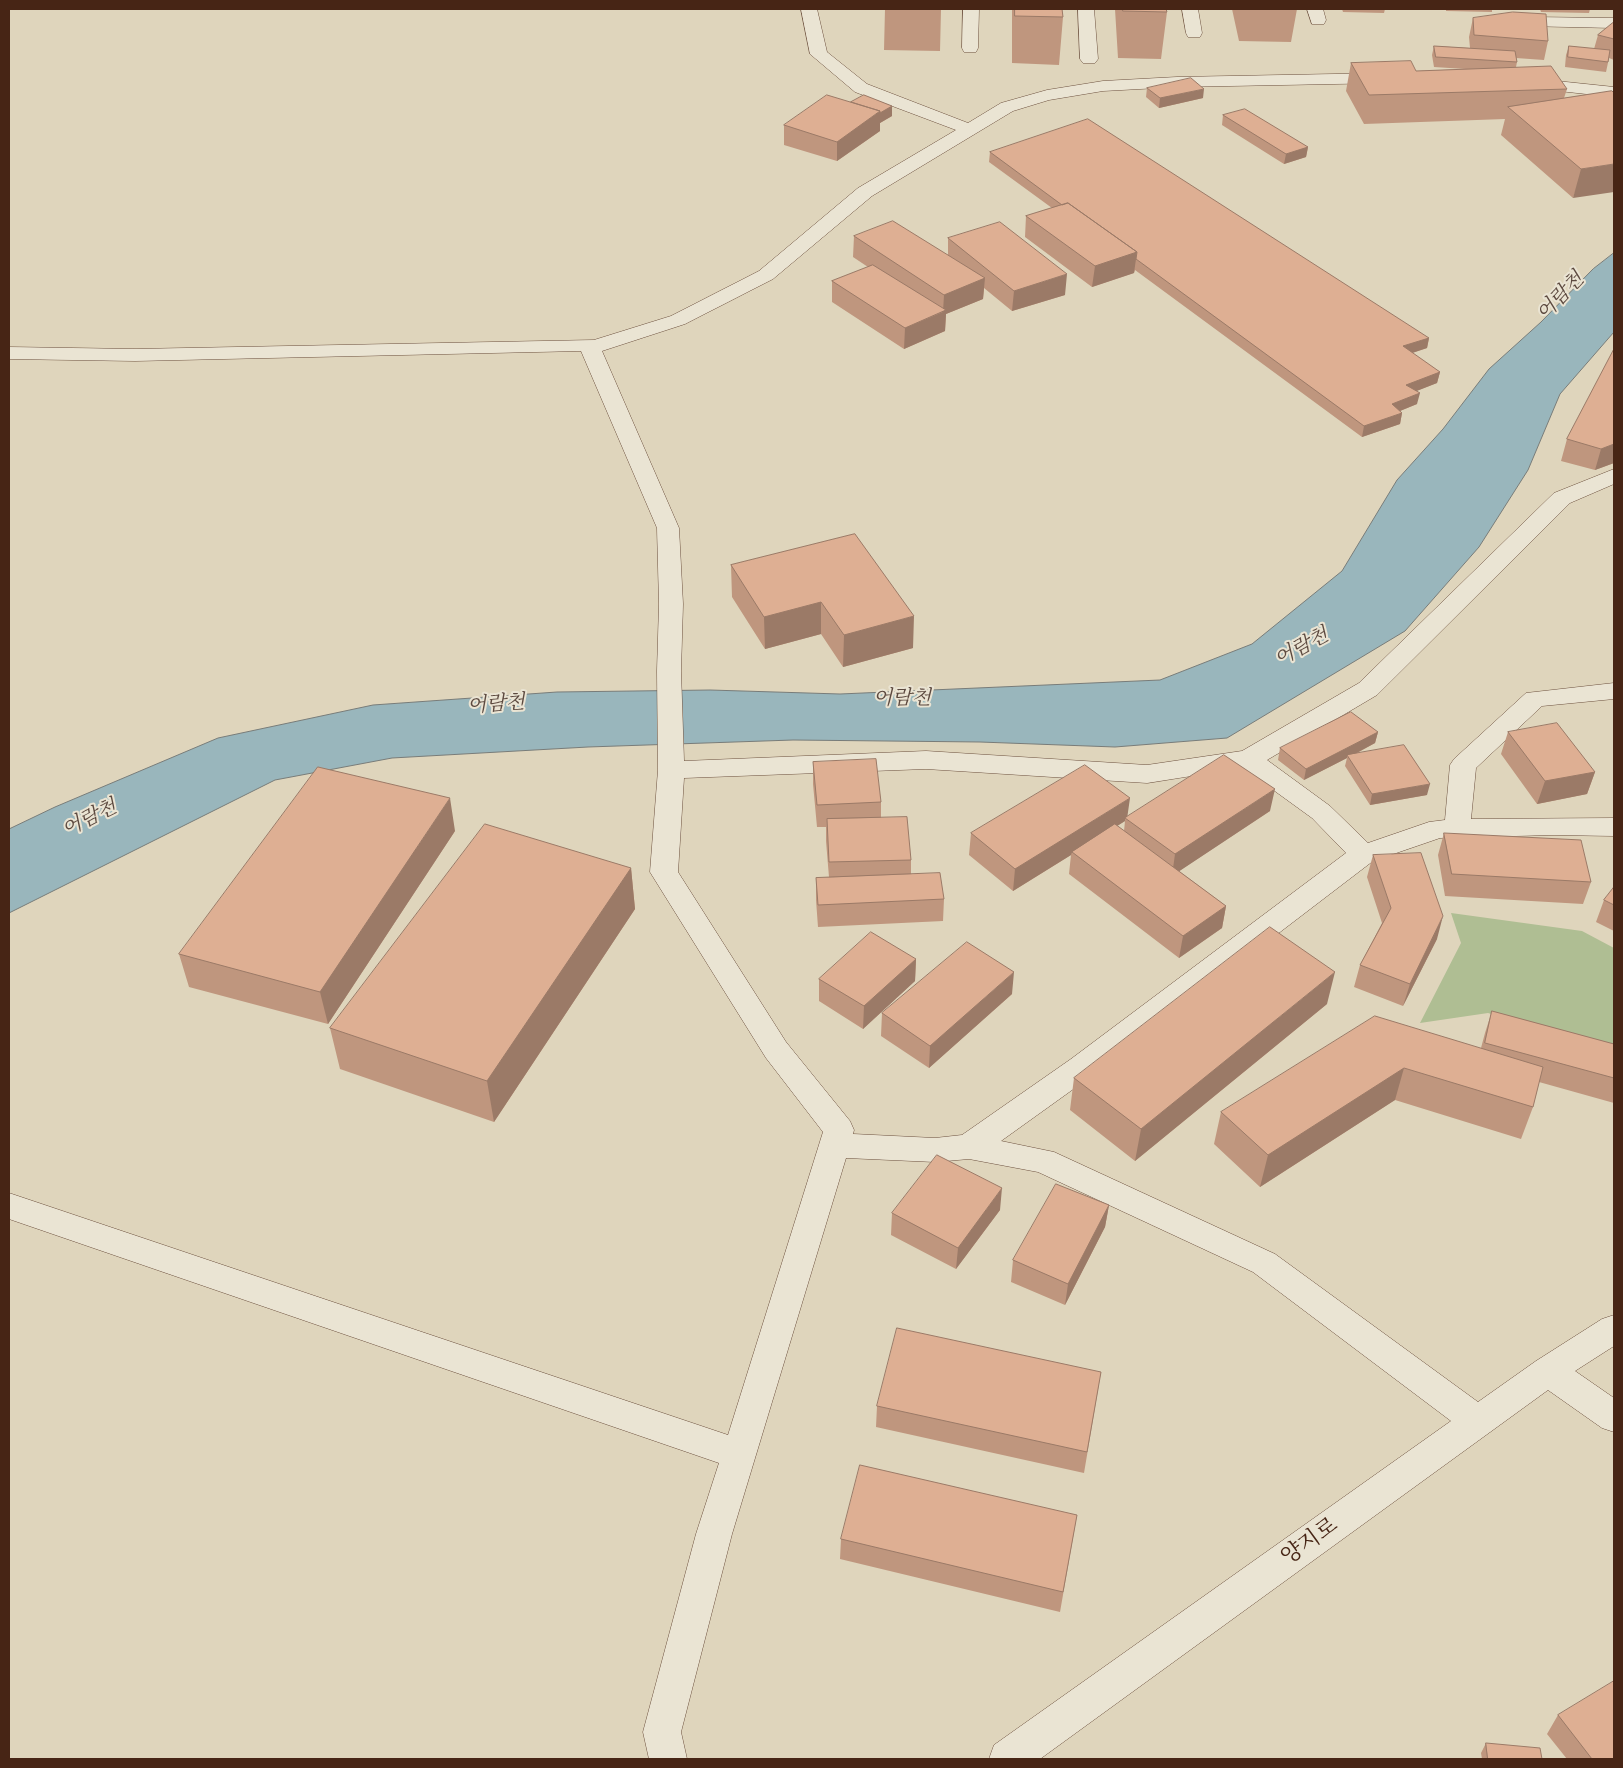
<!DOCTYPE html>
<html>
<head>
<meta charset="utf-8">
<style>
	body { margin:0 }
	#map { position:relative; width:1623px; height:1768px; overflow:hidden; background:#dfd5bc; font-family:Alegreya,serif }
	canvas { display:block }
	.frame { position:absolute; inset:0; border:10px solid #472515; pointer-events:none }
</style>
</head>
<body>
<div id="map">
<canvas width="1623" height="1768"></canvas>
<div class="frame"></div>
</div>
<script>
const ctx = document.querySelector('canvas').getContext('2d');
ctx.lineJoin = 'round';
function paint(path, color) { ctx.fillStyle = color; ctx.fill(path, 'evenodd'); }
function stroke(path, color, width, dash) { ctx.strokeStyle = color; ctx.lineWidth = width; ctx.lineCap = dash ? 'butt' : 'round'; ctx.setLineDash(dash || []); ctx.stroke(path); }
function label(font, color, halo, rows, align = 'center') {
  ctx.font = font + ' Alegreya,"Noto Serif KR",serif'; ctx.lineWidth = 4; ctx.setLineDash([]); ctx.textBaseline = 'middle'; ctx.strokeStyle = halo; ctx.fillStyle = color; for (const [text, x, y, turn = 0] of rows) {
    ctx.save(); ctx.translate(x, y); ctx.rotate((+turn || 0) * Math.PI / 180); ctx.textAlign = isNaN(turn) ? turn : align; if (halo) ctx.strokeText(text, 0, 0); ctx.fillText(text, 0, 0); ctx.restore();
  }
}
paint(new Path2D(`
	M1451 913 1582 931 1614 948V1051L1488 1013 1420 1023 1461 943Z`), '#afbe93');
const water = new Path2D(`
	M1614 253V332L1560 394 1528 470 1479 547 1405 631 1227 738 1115 747 980 742 793 740 588 747 392 758 275 780 9 913V829L55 807 218 738 373 705 557 692 710 690 840 694 1160 680 1252 644 1342 571 1397 480 1443 429 1489 369 1541 322 1593 269Z`);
paint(water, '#99b6bc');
stroke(water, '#787c79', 1);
const minor = new Path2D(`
	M801 9H817L827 52 867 84 968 123 1001 103 1047 90 1103 81 1177 77 1387 73 1393 74 1396 78 1393 82 1387 83 1177 87 1103 91 1049 100 1013 111 872 196 773 279 685 324 602 351 679 528 683 604 681 671 684 761 926 751 1147 765 1242 751 1359 683 1554 493 1614 469V484L1570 503 1377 695 1267 760 1330 806 1368 843 1429 822 1445 820 1450 765 1454 759 1526 693 1614 683V699L1542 706 1476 768 1471 819 1614 818V836L1553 835 1440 838 1373 861 1093 1075 1001 1141 1054 1152 1275 1254 1478 1402 1536 1361 1602 1319 1614 1315V1346L1575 1371 1614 1398V1432L1602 1428 1548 1390 1040 1759H989L994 1745 1451 1421 1253 1272 1038 1172 969 1159 935 1162 846 1158 732 1534 681 1732 687 1759H649L643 1732 696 1534 719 1463 9 1219V1193L728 1435 823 1132 766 1058 650 872 658 770 657 671 659 604 657 528 581 351 135 361 9 359V347L135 349 594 340 671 316 759 271 858 188 956 130 855 92 810 54ZM1243 768 1312 818 1346 853 1071 1059 962 1135 935 1138 853 1134 854 1130 850 1121 786 1042 678 872 684 778 926 769 1147 783Z
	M963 9H979L978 48 976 52H964L962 48Z
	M1078 9H1094L1098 59 1095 63H1083L1080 59Z
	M1182 9H1198L1202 33 1200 37H1188L1186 33Z
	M1307 9H1323L1326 20 1324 24H1312Z
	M1529 17 1614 18V28L1523 26 1521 22 1523 18Z
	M1528 78 1614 87V97L1522 87 1519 83 1522 79Z`);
stroke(minor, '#6d513f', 1);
paint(minor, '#eae4d3');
paint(new Path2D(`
	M885 9H941L940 51 884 50Z
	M1012 9H1062L1063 17 1059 65 1012 63Z
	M1115 9H1166L1167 12 1161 59 1118 58Z
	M1232 9H1297L1291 42 1239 41Z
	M1342 9H1385L1384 13 1343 12Z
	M1446 9H1492V12L1446 11Z
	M1540 9H1590L1589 13 1541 12Z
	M1473 18 1548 41 1544 60 1516 58 1517 62 1516 67 1567 89 1564 98 1612 91 1573 198 1501 135 1505 119 1364 124 1346 91 1351 63 1416 71 1465 69 1434 67 1432 55 1434 46 1470 48 1469 37Z
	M1614 22V60L1609 58 1606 72 1565 67 1566 55 1569 46 1594 49 1598 35Z
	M1147 88 1203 98 1159 108 1146 97Z
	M1223 115 1308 147 1306 157 1284 164 1222 125Z
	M892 116 880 123V131L837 161 784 145V125Z
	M990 152 1429 338 1427 348 1412 353 1440 372 1437 383 1416 391 1417 404 1400 411 1402 413 1400 424 1362 437 1135 270 1134 273 1092 287 1025 237 1026 216 1052 208 989 162Z
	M854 236 948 255V238L1065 295 1012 311 984 288 983 299 946 314 945 331 904 349 832 302V281L868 267 853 257Z
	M1614 349V463L1595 470 1561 461 1567 439Z
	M855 534 913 648 843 667 821 634 765 649 732 597 731 565Z
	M1378 732 1375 743 1357 753 1427 795 1370 805 1345 766 1347 758 1304 780 1278 760 1280 748Z
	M1508 732 1595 772 1587 794 1537 804 1501 754Z
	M813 762 881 802V818L911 860V874L944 899 943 921 818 927 816 900V878L829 877 826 841V827H817L813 784Z
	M1270 811 1179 871 1226 906 1222 928 1179 958 1069 874 1071 855 1013 891 969 855 971 833 1127 817ZM1125 821 1124 831 1117 826Z
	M455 831 328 1024 189 987 179 954Z
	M1444 833 1591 882 1583 904 1445 896 1438 855Z
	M1373 855 1437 939 1403 1006 1354 987 1360 965 1382 923 1367 877Z
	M631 868 635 909 494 1122 340 1069 330 1028Z
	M1614 887V931L1596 922 1604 900Z
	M916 959 915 981 863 1029 819 1001V979Z
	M1012 994 929 1068 881 1036 882 1013Z
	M1327 1004 1135 1161 1070 1110 1074 1078Z
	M1492 1011 1614 1044V1103L1539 1082 1533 1107 1521 1139 1395 1100 1260 1187 1214 1144 1221 1112 1481 1048 1485 1033Z
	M1109 1205 1105 1227 1065 1305 1011 1282 1013 1260Z
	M1000 1210 956 1269 891 1235 892 1213Z
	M1101 1372 1084 1473 876 1427 877 1406Z
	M1077 1515 1060 1612 840 1559 841 1539Z
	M1558 1715 1614 1759H1567L1547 1734Z
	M1486 1743 1542 1759H1482L1481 1753Z`), '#bf967e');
paint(new Path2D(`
	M1204 89 1203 98 1159 108 1160 98Z
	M892 106V116L880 123V131L837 161V142L880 111Z
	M1308 147 1306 157 1284 164 1286 154Z
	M1614 164V192L1573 198 1581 169Z
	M1137 252 1134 273 1092 287 1095 266Z
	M1067 274 1065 295 1012 311 1014 291Z
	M985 278 983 299 946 314 945 331 904 349 905 328 943 312 944 295Z
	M1429 338 1427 348 1400 357 1403 346Z
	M1440 372 1437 383 1404 396 1406 385Z
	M1420 393 1417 404 1390 415 1392 404Z
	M1402 413 1400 424 1362 437 1364 426Z
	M1614 444V463L1595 470 1601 449Z
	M821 602V634L765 649 764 617Z
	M914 616 913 648 843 667 844 635Z
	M1378 732 1375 743 1349 757 1347 755V758L1304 780 1306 769Z
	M1595 772 1587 794 1537 804 1545 781Z
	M1430 784 1427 795 1370 805 1372 794Z
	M1275 789 1270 811 1172 876 1175 854Z
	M450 798 455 831 328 1024 320 992Z
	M1130 798 1127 819 1125 818V821L1074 853 1072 852 1071 855 1013 891 1015 869Z
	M631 868 635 909 494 1122 487 1081Z
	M1226 906 1222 928 1179 958 1183 936Z
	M1443 916 1437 939 1403 1006 1410 984Z
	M916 959 915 981 863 1029 864 1006Z
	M1014 972 1012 994 929 1068 930 1046Z
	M1335 972 1327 1004 1135 1161 1141 1129Z
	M1404 1068 1395 1100 1260 1187 1268 1155Z
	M1002 1188 1000 1210 956 1269 958 1248Z
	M1109 1205 1105 1227 1065 1305 1068 1284Z`), '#9b7a67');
const building = new Path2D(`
	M1015 9H1062L1063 17 1015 16Z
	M1123 9H1166L1167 12 1123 11Z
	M1513 12 1546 14 1548 41 1474 35 1473 18Z
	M1614 22V39L1598 35Z
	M1434 46 1515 51 1517 62 1436 57Z
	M1569 46 1610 50 1608 62 1568 57Z
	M1411 61 1416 71 1551 66 1567 89 1369 95 1351 63Z
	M1191 78 1204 89 1160 98 1147 88Z
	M1612 91 1614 93V164L1581 169 1508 107Z
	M827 95 880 111 837 142 784 125Z
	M864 95 892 106 880 113V111L851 102Z
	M1245 109 1308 147 1286 154 1223 115Z
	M1088 119 1429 338 1403 346 1440 372 1406 385 1420 393 1392 404 1402 413 1364 426 1136 259 1137 252 1068 203 1062 205 990 152Z
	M1068 203 1137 252 1095 266 1026 216Z
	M893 221 985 278 944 295 854 236Z
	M1000 222 1067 274 1014 291 948 238Z
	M873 265 946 310 905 328 832 281Z
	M1614 349V444L1601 449 1567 439Z
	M855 534 914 616 844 635 821 602 764 617 731 565Z
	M1351 712 1378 732 1306 769 1280 748Z
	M1557 723 1595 772 1545 781 1508 732Z
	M1404 745 1430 784 1372 794 1347 755Z
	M1224 755 1275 789 1175 854 1125 818Z
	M876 759 881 802 817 805 813 762Z
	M1085 765 1130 798 1015 869 971 833Z
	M318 767 450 798 320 992 179 954Z
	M907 817 911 860 829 862 827 819Z
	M485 824 631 868 487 1081 330 1028Z
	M1115 824 1226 906 1183 936 1072 852Z
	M1444 833 1581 840 1591 882 1452 874Z
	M1421 853 1443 916 1410 984 1360 965 1391 908 1373 855Z
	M940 873 944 899 818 905 816 878Z
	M1614 887V905L1604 900Z
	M1270 927 1335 972 1141 1129 1074 1078Z
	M871 932 916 959 864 1006 819 979Z
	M967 942 1014 972 930 1046 882 1013Z
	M1492 1011 1614 1044V1078L1485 1043Z
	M1375 1016 1543 1067 1533 1107 1404 1068 1268 1155 1221 1112Z
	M937 1155 1002 1188 958 1248 892 1213Z
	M1056 1184 1109 1205 1068 1284 1013 1260Z
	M897 1328 1101 1372 1087 1452 877 1406Z
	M860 1465 1077 1515 1063 1592 841 1539Z
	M1614 1681V1759H1592L1558 1715Z
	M1486 1743 1540 1748 1542 1759H1488Z`);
paint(building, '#deaf93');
stroke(building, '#9b7a67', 1);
label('italic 20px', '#5c493f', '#eae4d3', [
	["어람천",1561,297,-46],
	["어람천",1302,648,-28],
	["어람천",902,699],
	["어람천",496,705,-4],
	["어람천",90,819,-26]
]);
label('22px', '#472515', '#eae4d3', [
	["양지로",1310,1542,-36]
]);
</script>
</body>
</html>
